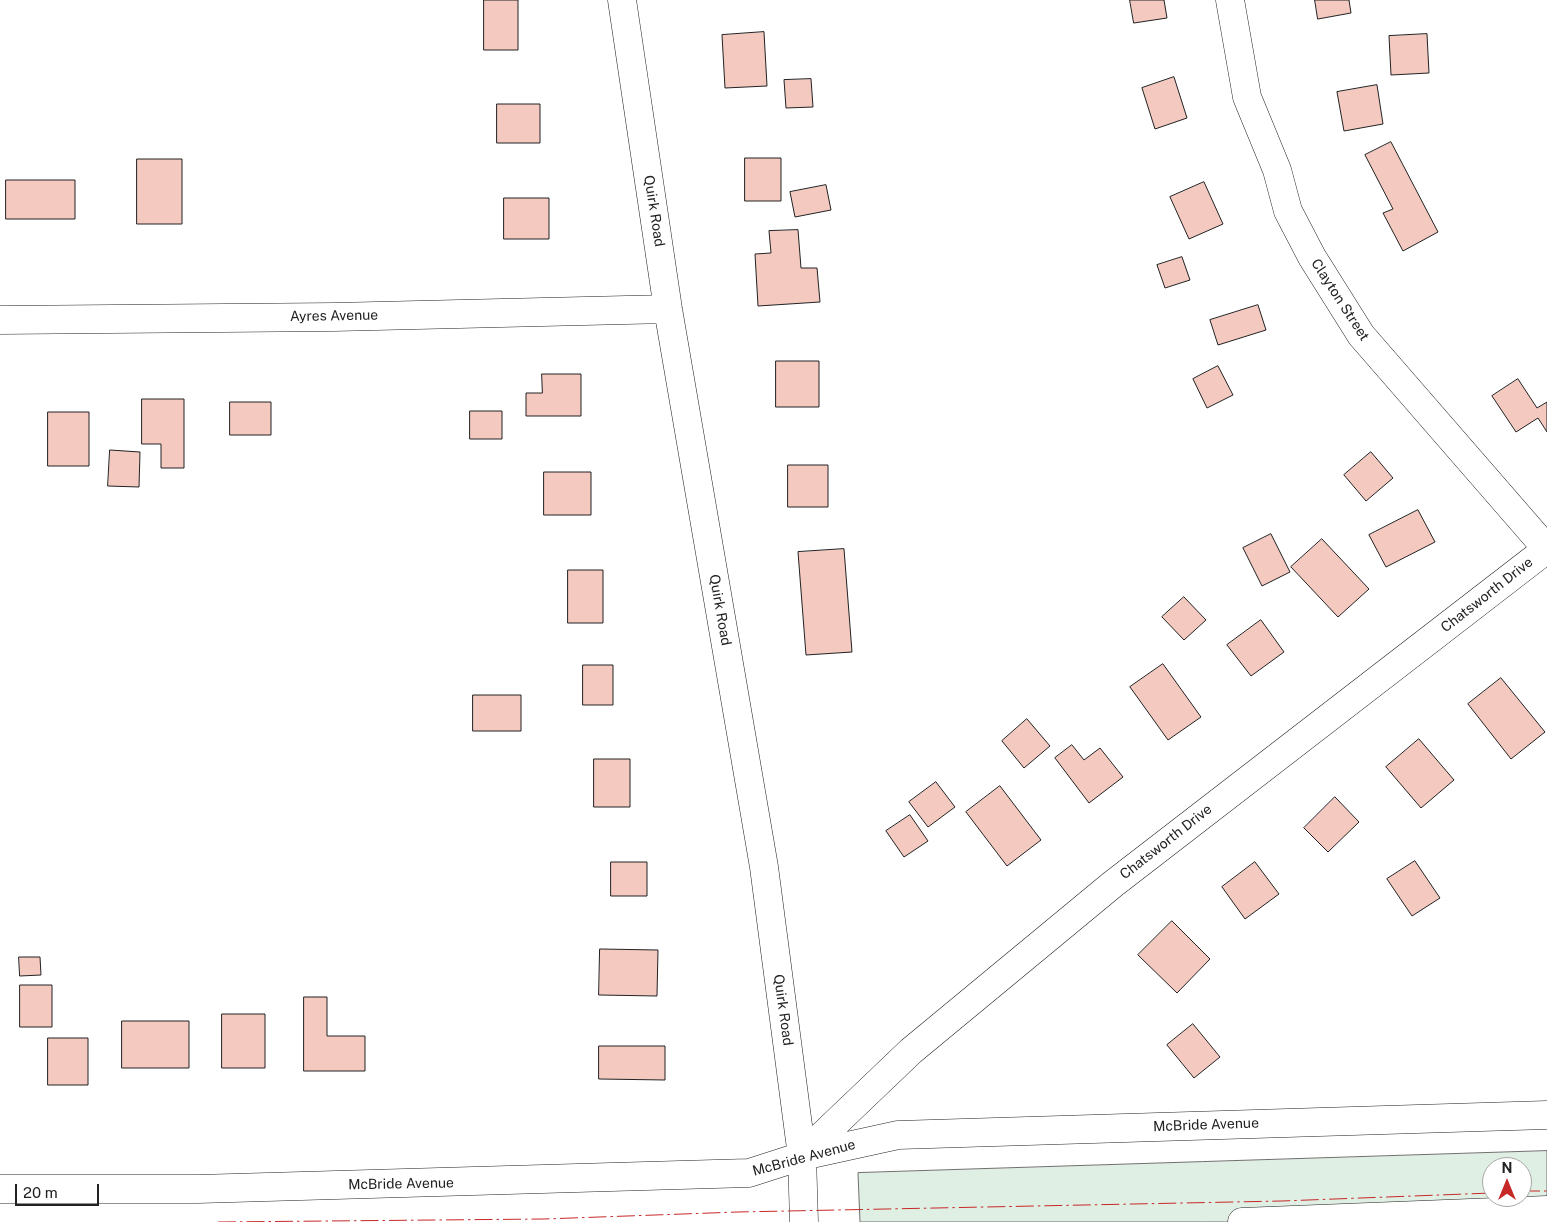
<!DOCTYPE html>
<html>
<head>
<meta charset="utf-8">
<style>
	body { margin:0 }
	#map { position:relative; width:1547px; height:1222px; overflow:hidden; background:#fff; font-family:"Public Sans",sans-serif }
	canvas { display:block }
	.north { position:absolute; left:1482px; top:1157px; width:50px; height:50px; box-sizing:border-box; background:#fff; border:1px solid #a7a7a7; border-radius:50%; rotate:0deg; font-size:14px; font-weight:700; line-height:20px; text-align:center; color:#222 }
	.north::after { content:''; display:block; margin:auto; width:18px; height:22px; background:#c62828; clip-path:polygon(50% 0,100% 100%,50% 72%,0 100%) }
	.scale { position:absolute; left:15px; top:1184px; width:84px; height:22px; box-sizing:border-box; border:2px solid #222; border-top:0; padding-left:6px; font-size:15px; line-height:18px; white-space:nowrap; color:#222; -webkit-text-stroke:4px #fff; paint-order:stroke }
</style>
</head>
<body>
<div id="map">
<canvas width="1547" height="1222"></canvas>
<div class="north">N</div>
<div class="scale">20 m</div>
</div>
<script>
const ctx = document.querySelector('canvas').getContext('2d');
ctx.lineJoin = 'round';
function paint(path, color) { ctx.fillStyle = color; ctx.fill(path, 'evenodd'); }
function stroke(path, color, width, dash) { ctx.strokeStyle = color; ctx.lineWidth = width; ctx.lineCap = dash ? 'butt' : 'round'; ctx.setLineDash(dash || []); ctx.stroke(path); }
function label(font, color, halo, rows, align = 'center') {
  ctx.font = font + ' "Public Sans",sans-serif'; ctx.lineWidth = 4; ctx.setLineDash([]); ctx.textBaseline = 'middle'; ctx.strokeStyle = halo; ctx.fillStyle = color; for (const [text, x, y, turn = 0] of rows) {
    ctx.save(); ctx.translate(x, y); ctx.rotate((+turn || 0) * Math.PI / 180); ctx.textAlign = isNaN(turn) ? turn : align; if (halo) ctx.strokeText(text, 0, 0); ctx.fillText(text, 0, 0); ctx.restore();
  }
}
const green = new Path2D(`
	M1547 1151V1222H860L858 1173ZM1492 1167H1522V1197H1492Z`);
paint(green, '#e0efe3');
stroke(green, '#6f6f6f', 1);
const building = new Path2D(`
	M484 0H518V50H484Z
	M1130 0H1164L1167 18 1134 23Z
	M1315 0H1349L1351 13 1318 19Z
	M764 32 767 86 725 88 722 35Z
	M1427 34 1429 73 1391 75 1389 36Z
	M1174 77 1187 118 1155 129 1142 88Z
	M811 79 813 107 786 108 784 80Z
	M1377 85 1383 124 1344 131 1337 92Z
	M497 104H540V143H497Z
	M1391 142 1438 232 1403 251 1383 213 1393 209 1365 155Z
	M745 158H781V201H745Z
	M137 159H182V224H137Z
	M6 180H75V219H6Z
	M1204 182 1223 224 1189 239 1170 197Z
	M826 185 831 210 795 217 790 192Z
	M504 198H549V239H504Z
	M798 230 801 268H817L820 302 758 306 755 254 771 253 769 231Z
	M1182 257 1190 280 1165 288 1157 265Z
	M1258 305 1266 330 1218 345 1210 320Z
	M776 361H819V407H776Z
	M1218 366 1233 395 1207 408 1193 379Z
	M542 374H581V416H526V393H542Z
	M1518 379 1537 408 1547 402V432L1538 418 1516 432 1492 396Z
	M142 399H184V468H161V444H142Z
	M230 402H271V435H230Z
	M470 411H502V439H470Z
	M48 412H89V466H48Z
	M110 450 140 452 139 487 108 486Z
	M1371 452 1393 478 1366 501 1344 475Z
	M788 465H828V507H788Z
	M544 472H591V515H544Z
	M1418 510 1435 542 1386 567 1369 535Z
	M1271 534 1290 572 1262 586 1243 548Z
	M1322 539 1369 589 1338 617 1291 567Z
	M844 549 852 652 806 655 798 552Z
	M568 570H603V623H568Z
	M1184 597 1206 620 1184 640 1162 617Z
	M1261 620 1284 652 1251 676 1227 645Z
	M1163 664 1201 717 1168 740 1130 687Z
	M583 665H613V705H583Z
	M1501 678 1545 732 1511 759 1468 704Z
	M473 695H521V731H473Z
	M1027 719 1050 746 1024 768 1002 741Z
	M1419 739 1454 780 1421 808 1386 767Z
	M1072 745 1084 760 1100 748 1123 777 1089 803 1055 758Z
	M594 759H630V807H594Z
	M936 782 955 807 928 827 909 802Z
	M1000 786 1041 840 1007 866 966 812Z
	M1335 797 1359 822 1328 852 1304 828Z
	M910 815 928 841 904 857 886 831Z
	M1415 861 1440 898 1412 916 1387 879Z
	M611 862H647V896H611Z
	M1255 862 1279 894 1245 919 1222 887Z
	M1172 921 1210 959 1177 993 1138 955Z
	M600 949 658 950 657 996 599 995Z
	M19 957H40L41 975 20 976Z
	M20 985H52V1027H20Z
	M304 997H327V1036H365V1071H304Z
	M222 1014H265V1068H222Z
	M122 1021H189V1068H122Z
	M1193 1024 1220 1057 1194 1078 1167 1045Z
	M48 1038H88V1085H48Z
	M599 1046H665V1080L599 1079Z`);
paint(building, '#f3c9c0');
stroke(building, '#222', 1);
const minor = new Path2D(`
	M622 0 668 309 764 867 802 1156 804 1222
	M1230 0 1247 97 1277 170 1288 211 1312 257 1361 335 1547 549
	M0 320 334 317 668 309
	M802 1155 911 1051 1113 884 1547 549
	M0 1189H198L749 1173 802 1156 898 1135 1547 1115
	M1242 1222 1547 1210`);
stroke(minor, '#222', 29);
stroke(minor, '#fff', 28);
stroke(new Path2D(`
	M1522 1191H1547
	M218 1222 544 1219 738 1212 1282 1201 1492 1193`), '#c62828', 1, [18, 4, 2.5, 4]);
label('14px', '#222', '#fff', [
	["Quirk Road",654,211,81],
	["Clayton Street",1340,300,57],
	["Ayres Avenue",334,316,-1],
	["Chatsworth Drive",1487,595,-38],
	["Quirk Road",720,610,80],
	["Chatsworth Drive",1166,842,-38],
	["Quirk Road",783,1010,82],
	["McBride Avenue",1206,1125,-2],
	["McBride Avenue",804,1158,-15],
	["McBride Avenue",401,1184,-1]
]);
</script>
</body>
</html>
